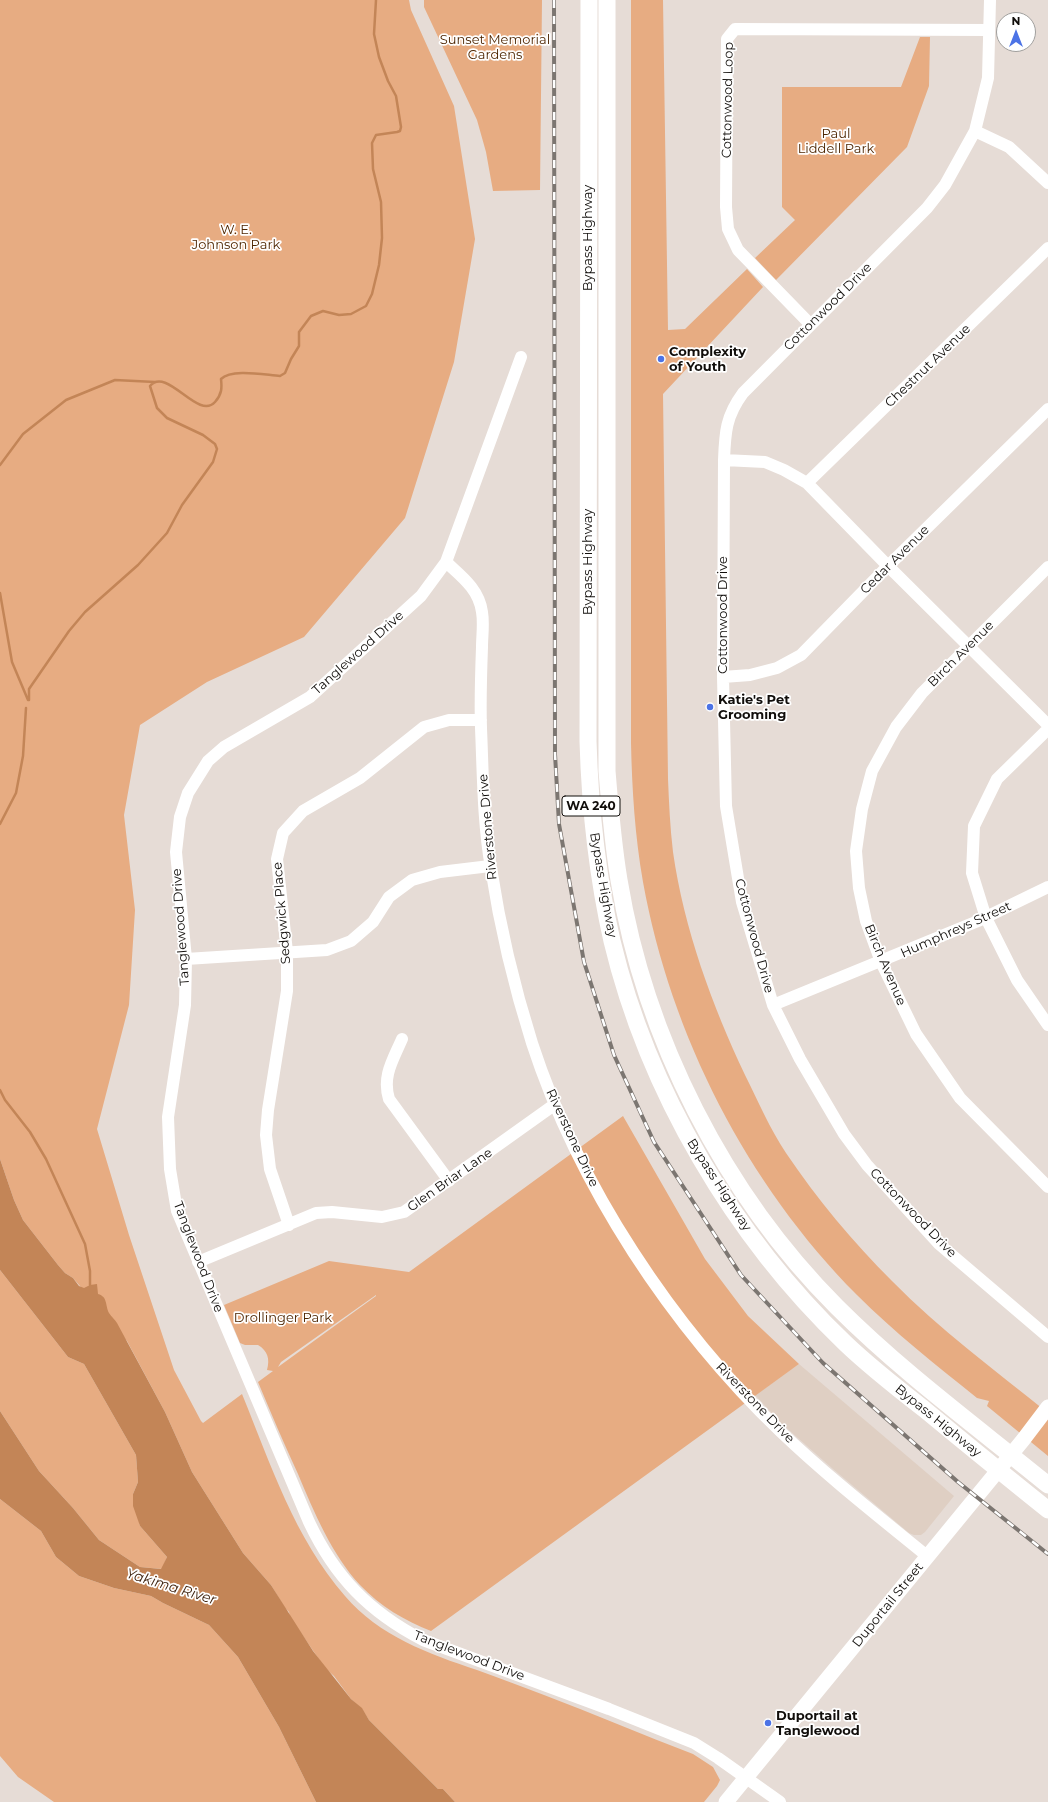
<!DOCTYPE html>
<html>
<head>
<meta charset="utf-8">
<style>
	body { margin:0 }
	#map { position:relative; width:1048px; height:1802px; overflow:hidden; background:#e6dcd6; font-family:Montserrat,sans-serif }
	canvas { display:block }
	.north { position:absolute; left:996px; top:12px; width:40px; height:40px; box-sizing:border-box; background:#fff; border:1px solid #a09f9d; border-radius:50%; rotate:0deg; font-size:11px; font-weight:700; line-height:16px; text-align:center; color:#110e0b }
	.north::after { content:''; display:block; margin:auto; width:14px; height:18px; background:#4c73e6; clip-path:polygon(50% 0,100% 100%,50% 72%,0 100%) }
</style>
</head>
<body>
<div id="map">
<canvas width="1048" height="1802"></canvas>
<div class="north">N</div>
</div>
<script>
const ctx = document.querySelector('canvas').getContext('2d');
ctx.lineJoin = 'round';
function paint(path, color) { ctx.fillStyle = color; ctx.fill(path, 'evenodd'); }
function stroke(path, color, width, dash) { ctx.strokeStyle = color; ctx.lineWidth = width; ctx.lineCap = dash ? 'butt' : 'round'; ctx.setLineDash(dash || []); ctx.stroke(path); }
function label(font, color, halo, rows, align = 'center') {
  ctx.font = font + ' Montserrat,sans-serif'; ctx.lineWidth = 3.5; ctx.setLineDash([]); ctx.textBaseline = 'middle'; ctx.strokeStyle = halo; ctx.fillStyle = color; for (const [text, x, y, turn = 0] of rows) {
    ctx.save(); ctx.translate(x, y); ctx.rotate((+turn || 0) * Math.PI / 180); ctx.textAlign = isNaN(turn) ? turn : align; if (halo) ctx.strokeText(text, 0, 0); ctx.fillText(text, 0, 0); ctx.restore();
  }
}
paint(new Path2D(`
	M799 1364 954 1496 925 1532 921 1535H914L909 1533 833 1469 781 1423 755 1395Z`), '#dfcfc3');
paint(new Path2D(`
	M0 0H409L411 10 454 106 475 239 454 362 405 518 304 637 207 682 140 725 124 815 135 910 129 1005 97 1129 129 1235 174 1370 201 1421 203 1423 242 1394C271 1465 294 1537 345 1596 379 1636 429 1654 477 1670 500 1678 522 1687 544 1695 594 1714 643 1735 693 1754L713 1767 720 1780 717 1786 704 1802H455L443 1789H438L369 1720 362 1709 351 1699 334 1676 325 1668 290 1617 289 1612 285 1608 271 1585 243 1553 192 1472 165 1412 127 1341 73 1278 65 1273 58 1265 23 1220 14 1200 0 1159Z
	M424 0H542L540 190 493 191 486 152 477 120 424 7Z
	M631 0H663L668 330 685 329 747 269 763 287 663 394 668 779C669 803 670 827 673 852 684 929 712 1005 745 1075 758 1101 770 1129 786 1153 817 1199 853 1242 892 1281 940 1330 995 1370 1048 1413V1456L987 1406 989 1401 977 1398C936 1365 894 1332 857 1295 747 1184 671 1036 643 882 635 836 632 790 631 743Z
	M920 37H930L929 86 907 147 776 280 755 258 795 220 782 207V87H901Z
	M623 1116 705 1259 748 1316 799 1364 431 1631C405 1621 380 1606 360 1585 332 1555 314 1512 298 1474 284 1444 271 1413 258 1382L273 1371 267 1370C270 1359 268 1351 258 1345H245L240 1343 224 1305 329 1261 409 1272ZM376 1295V1296L278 1367 281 1362Z
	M0 1270 68 1357 84 1364 136 1455 138 1482 133 1494 140 1526 167 1557 162 1569 140 1567 99 1540 73 1508 39 1471 0 1411Z
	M0 1499 41 1531 56 1557 79 1576 114 1588 151 1596 163 1603 209 1625 238 1657 279 1727 316 1802H54L18 1777 0 1756Z`), '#e7ac82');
paint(new Path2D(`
	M0 1159 14 1200 23 1220 58 1265 65 1273 73 1278 79 1286 84 1288 90 1285 97 1284 98 1294C108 1297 105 1305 109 1313 111 1316 115 1320 117 1323L165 1412 192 1472 243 1553 271 1585 313 1651 351 1699 362 1708 369 1720 438 1789H443L455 1802H316L279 1727 238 1657 209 1625 163 1603 151 1596 114 1588 79 1576 56 1557 41 1531 0 1499V1411L39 1471 73 1508 99 1540 140 1567 161 1569 167 1557 140 1526 133 1506V1494L138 1482 136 1455 84 1364 68 1357 0 1270Z`), '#c38557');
stroke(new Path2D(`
	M0 465 23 434 66 400 115 380 155 382
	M0 593 12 662 28 700
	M29 700V689L69 631 85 612 138 565 167 533 182 505 213 462 217 449 215 444 203 435 167 418 157 408 150 386C167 366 198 421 215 402 222 394 222 388 221 379 232 368 265 375 280 376L285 373 291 359 299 346V332L311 316 323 311 339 315 351 314 366 306 372 294 379 265 382 238 381 202 373 169 372 143 376 135 397 132 400 131 401 127 396 96 388 81 379 57 374 34 376 0
	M0 824 16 793 23 756 26 708
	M0 1090 5 1100 30 1132 46 1159 85 1244 90 1271V1285`), '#c38557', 2.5);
stroke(new Path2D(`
	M990 0 988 78 975 131 945 185 927 208 743 393C726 416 725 432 724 460L723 677 726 806 742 902 773 1005 800 1059 844 1134 867 1165 939 1244 1048 1337
	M975 131 1009 147 1048 183
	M810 324 738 250 728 229 726 207 727 39 735 29 989 30
	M521 357 446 562 421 596 310 697 224 747 208 761 188 793 180 817 176 852 186 959 185 1005 168 1117 170 1169 177 1211 309 1522C335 1577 369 1612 423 1640L609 1709 694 1743 718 1758 780 1802
	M724 460 765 462 784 470 807 483 888 566 1048 725
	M807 483 1048 248
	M446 562C461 576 479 589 482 612 484 623 482 636 482 647 481 674 480 701 481 728 483 775 483 822 491 868 500 927 514 986 532 1043 579 1187 672 1327 781 1432 827 1476 878 1516 927 1556
	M1048 567 922 693 896 727 872 771 862 809 856 851 859 888 866 921 881 962 916 1034 960 1098 1048 1187
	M723 677 750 675 777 668 801 655 888 566 1048 409
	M1048 729 997 779 974 826 972 873 986 918 1017 980 1048 1025
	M186 959 327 950 351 941 373 922 389 897 412 880 440 872 490 866
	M773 1005 978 921 1048 887
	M402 1039C393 1060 382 1076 389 1099L449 1181
	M289 1225 270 1169 266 1135 268 1110 287 991V952L277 859 283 833 303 811 360 778 424 727 449 720H481
	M198 1262 316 1213 332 1212 382 1217 404 1212 554 1105`), '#fff', 12);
stroke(new Path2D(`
	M726 1802 1023 1440 1048 1407`), '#fff', 15);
stroke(new Path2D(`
	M589 0 588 741C590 808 597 875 612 941 648 1091 734 1237 845 1343 870 1367 897 1388 924 1409 965 1443 1007 1477 1048 1510
	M607 0V771C610 808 613 844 619 880 645 1038 724 1194 837 1307 902 1372 977 1427 1048 1485`), '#fff', 17);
const rail = new Path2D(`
	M554 0 555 754 559 824 584 962 614 1055 654 1142 741 1275 823 1363 958 1482 1048 1554`);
stroke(rail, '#7c7671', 4);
stroke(rail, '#fff', 2.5, [8]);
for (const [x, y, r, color] of [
	[661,359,4,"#4c73e6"],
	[710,707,4,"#4c73e6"],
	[768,1723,4,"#4c73e6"]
]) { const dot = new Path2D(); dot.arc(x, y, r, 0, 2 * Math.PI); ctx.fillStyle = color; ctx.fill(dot); stroke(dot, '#fff', 1.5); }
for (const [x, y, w] of [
	[591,806,58]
]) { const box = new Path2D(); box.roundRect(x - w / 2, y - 10, w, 20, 3); ctx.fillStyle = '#fff'; ctx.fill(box); stroke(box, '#110e0b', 1); }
label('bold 12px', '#110e0b', null, [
	["WA 240",591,806]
]);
label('13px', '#4d2500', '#fff', [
	["Sunset Memorial",495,40],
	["Gardens",495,55],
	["Paul",836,134],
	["Liddell Park",836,149],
	["W. E.",236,230],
	["Johnson Park",236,245],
	["Drollinger Park",283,1318]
]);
label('13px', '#110e0b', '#fff', [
	["Cottonwood Loop",728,100,-89],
	["Bypass Highway",588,238,-90],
	["Cottonwood Drive",828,307,-45],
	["Chestnut Avenue",928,366,-44],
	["Cedar Avenue",895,560,-45],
	["Bypass Highway",588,562,-90],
	["Cottonwood Drive",723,615,-90],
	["Tanglewood Drive",358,653,-42],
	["Birch Avenue",961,654,-45],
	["Riverstone Drive",488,827,-95],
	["Bypass Highway",603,885,80],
	["Sedgwick Place",282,913,-95],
	["Tanglewood Drive",181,927,-94],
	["Humphreys Street",956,930,-24],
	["Cottonwood Drive",754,936,75],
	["Birch Avenue",885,965,67],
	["Riverstone Drive",572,1138,65],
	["Glen Briar Lane",450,1180,-35],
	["Bypass Highway",719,1185,57],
	["Cottonwood Drive",913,1213,46],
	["Tanglewood Drive",198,1257,69],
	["Riverstone Drive",755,1403,46],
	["Bypass Highway",938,1421,39],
	["Duportail Street",888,1605,-51],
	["Tanglewood Drive",469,1656,21]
]);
label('bold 13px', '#110e0b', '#fff', [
	["Complexity",669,352],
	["of Youth",669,367],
	["Katie's Pet",718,700],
	["Grooming",718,715],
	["Duportail at",776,1716],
	["Tanglewood",776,1731]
], 'left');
label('italic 14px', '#402511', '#fff', [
	["Yakima River",171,1587,17]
]);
</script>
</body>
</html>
